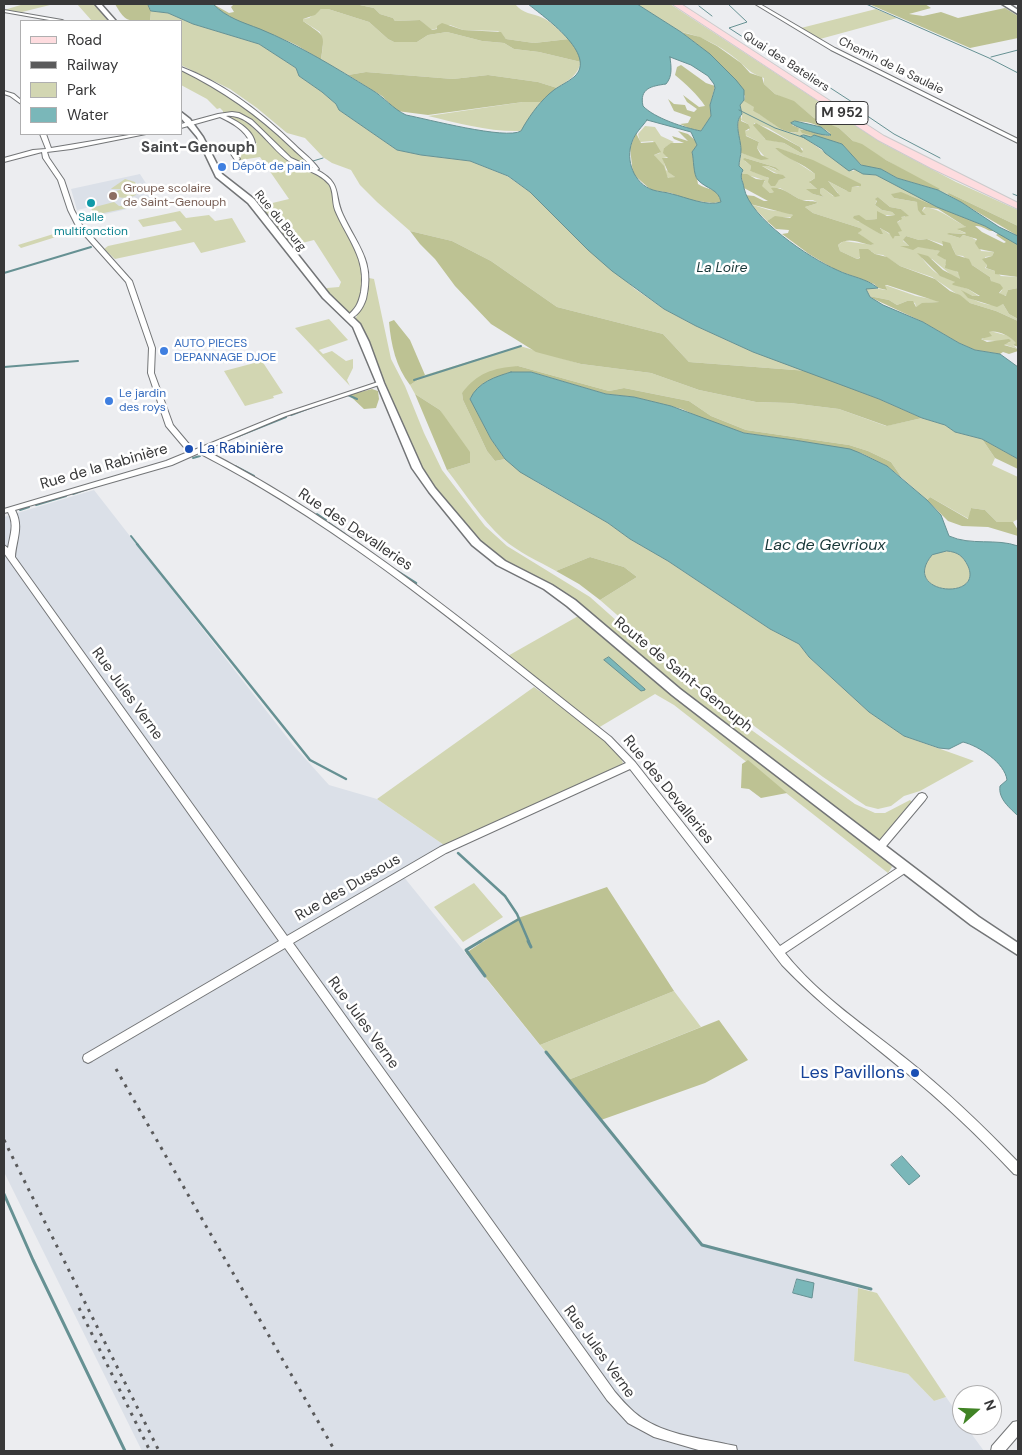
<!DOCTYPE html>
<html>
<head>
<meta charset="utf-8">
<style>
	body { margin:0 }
	#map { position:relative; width:1022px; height:1455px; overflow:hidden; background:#ecedf0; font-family:"DM Sans",sans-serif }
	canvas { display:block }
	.frame { position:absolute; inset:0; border:5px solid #383839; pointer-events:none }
	.legend { position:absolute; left:20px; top:20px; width:162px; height:115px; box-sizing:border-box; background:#fff; border:1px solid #afafb0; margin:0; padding:6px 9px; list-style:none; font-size:15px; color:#383839 }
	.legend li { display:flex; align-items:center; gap:10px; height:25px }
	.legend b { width:25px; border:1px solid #afafb0 }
	.north { position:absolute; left:952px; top:1385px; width:50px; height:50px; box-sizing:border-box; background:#fff; border:1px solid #afafb0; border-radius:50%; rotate:70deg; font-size:14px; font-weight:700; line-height:20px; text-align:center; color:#383839 }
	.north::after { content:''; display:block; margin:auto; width:18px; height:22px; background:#408325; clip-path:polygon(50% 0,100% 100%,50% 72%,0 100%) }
</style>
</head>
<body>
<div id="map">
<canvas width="1022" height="1455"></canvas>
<div class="frame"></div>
<ul class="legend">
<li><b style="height:6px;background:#fedcdf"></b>Road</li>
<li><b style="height:6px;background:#5a5a5b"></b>Railway</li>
<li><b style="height:14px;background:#d2d6b2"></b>Park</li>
<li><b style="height:14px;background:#7ab7b9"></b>Water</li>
</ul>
<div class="north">N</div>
</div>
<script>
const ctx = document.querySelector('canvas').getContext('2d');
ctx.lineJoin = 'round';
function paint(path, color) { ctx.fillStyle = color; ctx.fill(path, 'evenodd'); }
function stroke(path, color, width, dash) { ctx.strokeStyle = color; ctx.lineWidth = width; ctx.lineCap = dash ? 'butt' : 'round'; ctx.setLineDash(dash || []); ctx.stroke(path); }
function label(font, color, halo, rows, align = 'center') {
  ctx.font = font + ' "DM Sans",sans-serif'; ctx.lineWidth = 5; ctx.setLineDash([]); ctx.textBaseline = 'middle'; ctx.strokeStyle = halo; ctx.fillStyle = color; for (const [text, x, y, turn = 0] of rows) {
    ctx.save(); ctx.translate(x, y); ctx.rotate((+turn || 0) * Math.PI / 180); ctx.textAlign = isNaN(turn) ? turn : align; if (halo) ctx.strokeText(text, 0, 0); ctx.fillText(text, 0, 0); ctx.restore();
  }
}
paint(new Path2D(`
	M140 174 158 202 101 215 91 207 77 210 71 189Z
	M94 490 293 745 329 785 377 799 444 845 399 871 699 1242 788 1269 858 1288 854 1361 908 1374 934 1401 946 1397 962 1420V1425H965L984 1451H142L4 1172V517Z`), '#dbe0e8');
paint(new Path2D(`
	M24 4H54L22 12 4 10Z
	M77 4H95L108 21H92Z
	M355 4H515C523 14 532 13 543 18 552 22 561 33 569 39L534 43 506 39 502 34 498 31 463 30 450 25 431 30 420 20 395 21 393 18 380 14 374 8Z
	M637 4H670L882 143 956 182 1018 210V226L949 193 947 194 938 190 853 141 839 128 826 124 814 118 797 104 775 94 764 84V78C747 72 748 68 735 58 720 46 700 35 681 32Z
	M321 9H328L369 22 388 39 394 42H417L428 35 447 32 482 41 504 43 514 49 539 52 581 62C577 77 568 80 557 88L538 82 488 75 453 79 366 72 348 75 321 60 323 46 320 32 303 21V19L309 18Z
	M876 9 897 18 820 39 801 28Z
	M151 11 168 13 193 24 259 44 296 68 299 76 322 92 336 104 339 110 397 150 421 155 470 161 507 176 530 192 561 223 635 289 664 309 696 326 753 352 808 371 689 362 663 334 557 307 491 261 452 241 410 231 377 202 360 185 351 170 332 163 323 157 305 138 287 133 257 108 230 89 181 65V21H150Z
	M181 69C232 92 273 130 314 168L290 159 242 115 236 112 223 115V111L220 108 217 109 207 99 181 85Z
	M744 100 755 107 753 111C768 117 780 133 796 133L799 128 803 129 801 130 803 133 813 135 811 137 801 135 846 168 853 171 856 169 863 174 876 175 930 203C916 200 907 191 892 194L894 198 917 202 922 211 926 207C942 210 951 219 965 226L966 228 959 230 967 234 949 233 950 235 960 238 963 235C976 239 977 238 981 251L994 252 992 256 985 257 987 265 985 268 995 271 1001 276 1018 277V288L1008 290 1007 296 999 294 1002 290 991 281 990 277 972 265 963 256 956 255 952 247 942 242 945 245 927 239 919 240 906 236 903 241 909 246H901L922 247 940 251 947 262 945 265 959 273 960 279H956L932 259 922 258C931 270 939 277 954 280L956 285 968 289 980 297 973 296 962 291C971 301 990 308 1003 304L1009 314 1018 319V321L996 311 970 303 932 277 900 266 883 255 875 254 871 251 857 259 840 251 838 245 844 241 873 245 858 233 860 228 813 213 805 207 818 203 813 200H801L780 188H778L774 192 770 193 761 186 765 181C762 179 745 174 741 174L743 172 739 167 741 153 761 159 764 156 757 148 759 142 745 135V131L749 130 748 124 741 120 742 116 740 105ZM754 123 768 128 800 147 803 149 801 153 784 143 765 139 754 125ZM775 148 802 156 861 185 858 187H852L847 191 828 181 838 193 833 196 823 188 820 189V193L824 197 813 194 810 190 817 189 810 183V181L815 178V174ZM745 158 775 167 776 170 768 166H762L786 178 779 180 776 183 769 181 770 179 763 175 750 171 751 166 745 161ZM878 197 890 207 901 209 905 213V217H900V221L897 222 900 229 894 237 882 229H879L882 233 880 234 864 223 857 221 877 219V215H895L892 212 882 210 875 205Z
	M523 102H541L521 131C489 132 458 123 428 116Z
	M226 115 240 116 287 159 313 170 331 185 335 210 355 248 364 271 360 305 351 314 325 291 327 288 339 287 341 282 314 240 290 246 260 206 289 199 260 157 241 160 233 151 234 150 257 144 247 130Z
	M645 126 655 127 661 136 674 142 664 148 668 157 663 158 666 170 675 177 669 179 654 155 660 153 653 141 640 142 638 134Z
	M125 179 135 182 137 186 132 187 136 195C129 198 122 199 116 196L118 195 116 191 123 189H111L112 188Z
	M114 202 119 206H137L94 215 91 208Z
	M750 204 769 210 786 212 794 216C784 220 779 213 767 221Z
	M180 211 186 218 209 215 215 221 232 218 246 242 201 253 194 242 115 259 104 249 108 246 182 230 175 221 143 227 138 220Z
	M76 227 78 230 21 248 18 245Z
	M369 278 374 279 391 359 405 386 424 433 442 470 485 526 507 546 590 597 663 662 729 714 855 804 875 813H885L910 800 912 802 882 839 875 840 675 686 567 594 508 563 481 542 419 467 375 362 369 342 355 319 362 307Z
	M885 285 916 296 936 300 939 302 926 303 916 307 915 303 907 301 897 305 889 300 869 296 866 288 868 287 886 290Z
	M329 319 348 340 319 350 323 354 332 351 346 361 353 359V368L347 380 350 386 295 328Z
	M990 331 1009 336 1017 343 1013 345 1018 349 1003 344 1010 342 982 340Z
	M520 346 581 364 651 373 699 390 756 402 790 403 839 409 886 426 922 418 945 425 955 432 982 439 995 458 992 465 1018 477V519L1013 522H997L985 510 971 508 969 519 930 497 927 500 902 478 891 462 868 451 849 445 746 430 711 416 689 401 624 388 609 391 518 366 462 393 463 400 487 451 495 461 505 459 538 483 608 523 630 539 668 561 770 629 799 644 809 657 869 712 904 736 974 761 920 791 904 796 891 806 878 809 866 806 823 777 688 677 600 600 637 577 624 567 590 557 556 571C538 561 518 552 503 539 481 519 465 493 447 470L470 463 440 410 415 394 410 385 425 375Z
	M262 361 283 393 273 396 274 398 245 406 224 371Z
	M947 551C958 552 963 556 968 566 984 602 899 594 932 555Z
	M580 615 709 722 890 863 892 867 888 873 674 705 655 694 598 728 506 657Z
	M534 687C551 699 620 745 623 763L617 768 444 845 377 799Z
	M474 883 503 917 463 942 434 907Z
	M674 991 701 1027 568 1080 540 1045Z
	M858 1288 877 1293 946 1397 934 1401 908 1374 854 1361Z`), '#d2d6b2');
paint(new Path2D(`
	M115 4H148L151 11 150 21C128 21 126 23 115 4Z
	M213 4 229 13 234 12 231 7 234 4H355L374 8 380 14 393 18 395 21 420 20 432 30 437 29V26L442 23 463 30 501 32 506 39 534 43 569 39 581 57V62L539 52 514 49 504 43 482 41 447 32 428 35 417 42H394L388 39 369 22 328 9H321L315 15 303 19V21C325 37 325 32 321 60 311 54 301 47 290 42 265 31 233 24 213 4Z
	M869 4H925L931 8 909 14 923 16 941 12 958 18 1005 8 1018 16V38L970 48Z
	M681 32 700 37 717 46 741 63 750 73 762 77 764 84 775 94 794 101 814 118 839 128 853 141 862 144 886 160 940 189 938 190 897 178 881 169 864 167 856 160 842 144 802 133 800 130C811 127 819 136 830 136V133C820 125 806 120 793 122L792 125 799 128 798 132C783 136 767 117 753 111L754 107 744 101 745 96C725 70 708 51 681 32Z
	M681 65 706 83 715 86 710 105 711 116 701 131 691 129 680 124 688 123 691 117 674 111 668 99 674 104 685 105 687 110 694 112 697 109 687 102 683 95 699 107 705 106C698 95 685 83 675 75L677 67Z
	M366 72 453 79 488 75 538 82 557 88 541 102H523L428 115 397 111 382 96 348 75Z
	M741 115V121L748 124 750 128 745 131 746 136 759 142 757 148 761 155 769 159 761 160 741 153C741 141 734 125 741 115Z
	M756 123 800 147 803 152 801 153 784 143 766 140 753 125Z
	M678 131 688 134 696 141 697 146 692 152 698 184C707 190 719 188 721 202L713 203 688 200 671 193 651 190 633 174 630 148 636 133 641 143 655 142 661 152 654 155 664 166 668 178 675 177 668 172 662 158H668L663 153 664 148 671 143H684L674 139 672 136 688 141Z
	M775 148H778L813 160 861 184V186L852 187 851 192H849L828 181 840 196 835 197 823 188 820 189V193L824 197 813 194 806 189H817L809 182 815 178V174C803 163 786 159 775 148Z
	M745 158 775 167 780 171 768 166H762L774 173 783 175 786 178 779 180 775 186H771L768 182 769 178 750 171 751 166 743 159Z
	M741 174H747L756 179 765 180 762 186 770 193 774 192 771 188C783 186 791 196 802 200 808 202 813 200 818 203L805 207 813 213 860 228 862 230 858 233 874 244 871 245C859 243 848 236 838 245L840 251 857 259 860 258 859 249H868L875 254 887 257 900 266 935 279 950 291 960 295 970 303 996 311 1018 321V347L1013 345 1016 343C1010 336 998 330 989 332L992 336 981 339 987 342 1009 339 1011 341 1004 345 1018 349V351L1009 354 1003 352 1000 354 975 350 959 343 923 322 874 299 869 296 889 300 897 305 907 301H913L916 307 922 303 939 302 887 285H885L887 290 878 288 874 284 834 269 809 254 782 234 788 233 789 230 776 229 767 221 775 216 790 218 793 215 750 204 745 195 754 196 764 201H768L744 188Z
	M901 192 985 226 995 231C987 232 983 225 975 226L982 232 1004 243 1006 242 996 235 999 233 1018 245V277L995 274V271L986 268 987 265 982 259 992 256 994 252 979 249 975 243 977 239 963 235 960 238 947 234 949 233 965 234 966 233 957 229 966 227 938 209 924 207 922 211 926 215H922L918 210 917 202 894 198 891 194Z
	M949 193 1018 226V236L947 194Z
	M878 197 890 207 901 209 909 216 901 217 902 219 897 222 902 231 898 232 900 236H895L893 239 889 233 880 228 883 234H880L853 218 854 216 859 215 866 220 877 219V211L887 216 895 215 892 212 882 210 875 205 877 201 875 199Z
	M410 231 452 241 491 261 557 307 663 334 689 362 808 371 879 399 922 418 887 426 839 409 790 403 756 402 699 390 651 373 581 364 536 352 491 324 455 286 435 259 420 244Z
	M906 236 919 240 927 239 943 246 942 241 950 243 956 255 969 259 972 265 990 277 991 281 1000 284 1003 288 999 293 1006 296 1008 290 1018 288V319L1009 314 1003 304 997 307 968 298 961 290 973 296H980L968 289 953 285 952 284 955 282 940 276 917 253 928 256 943 270 960 279 958 272 945 268 946 260 937 255 940 251 918 247 913 250 900 246H909L903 240Z
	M394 320 410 340 425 375 410 385C396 367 391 345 389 322Z
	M518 366 609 391 624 388 689 401 711 416 746 430 849 445 868 451 891 462 902 478 887 466 861 453 794 440 744 433 703 419 682 409 634 397 606 394 531 372H511L487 381 480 386 470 398 491 439 505 459 495 461 487 451 463 400 462 393C477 373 493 368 518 366Z
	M372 389 378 391 379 399 376 408 364 409 349 395Z
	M415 394 440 410 470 452V463L447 470Z
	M982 439 1018 459V469L995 458Z
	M930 497 968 519 971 508 985 510 997 522H1013L1018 530V536L988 527 962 526 948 521 927 500Z
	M590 557 624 567 637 577 600 600 579 584 556 571Z
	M748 760 787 793 761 798 749 789 741 788 742 764Z
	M607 887 674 991 540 1045 466 953 518 918Z
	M719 1020 748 1060 705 1083 601 1120 568 1080Z`), '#bdc293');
const water = new Path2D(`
	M148 4H213C227 18 242 22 260 29 299 45 336 68 372 90 384 97 393 109 406 115 427 119 506 140 521 131 528 118 538 104 549 94 556 87 567 83 574 77 599 55 543 16 528 4H637L681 32 710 54 736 80 744 90V100L740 105 742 114C733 123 741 138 741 150 741 156 739 161 739 166L743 170C739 178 743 180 744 188 750 218 809 258 837 270 851 277 866 278 878 288L866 289 870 297 883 305 923 322 959 343 975 350 1000 354 1018 367V459L982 439 955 432 945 425 922 418 879 399 753 352 696 326 664 309 612 271 588 250 530 192 508 176 470 161 421 155 397 150 339 110 336 104 322 92 299 76 296 68 259 44 193 24 168 13 151 11ZM670 57 691 65 708 76 714 84 715 88 710 105 711 116 701 131C685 128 654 118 643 106 639 88 652 86 666 84 673 76 671 66 670 57ZM647 120 691 132 697 145 692 152C694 159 693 175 698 180 706 189 719 189 721 202 708 207 685 197 672 194 666 192 659 192 653 190 634 184 625 160 632 142 635 133 642 127 647 120Z
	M795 121 821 127 831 135C825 137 796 128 791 123Z
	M804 135 811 137 814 135 842 144 861 165 881 169 897 178 938 190 961 202 999 227 1018 236V245L985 226 937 207 876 175 863 174 854 169 849 171 825 153 822 149 801 136Z
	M511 372H531L606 394 634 397 671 406 744 433 794 440 850 449 860 453 887 466 927 500 941 515 949 536C971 546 996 538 1018 546V816C1010 808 998 799 1000 786L1007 780C1005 763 979 746 963 742L949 749 939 748 904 736 869 712 809 657 799 644 770 629 668 561 630 539 608 523 520 472 505 459 491 439 470 399C478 382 495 377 511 372ZM947 551C958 552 963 556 968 566 984 602 899 594 932 555Z
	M609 657 645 689V690L641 691 604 660Z
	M902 1156 920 1176 909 1185 891 1165Z
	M797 1279 814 1283 812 1298 793 1293Z`);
paint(water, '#7ab7b9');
stroke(water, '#669193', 1);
stroke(new Path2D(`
	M699 4H716
	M728 4 747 22 729 28 769 54
	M866 4 989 58 1018 73
	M699 6 712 16
	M772 55C783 62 793 66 805 72
	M991 57 1018 50
	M812 76 852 102 860 111 894 134 940 158
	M739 110 775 128 805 138
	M313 161 323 158
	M270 167 272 171
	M1013 194 1018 196`), '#669193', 1);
stroke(new Path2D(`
	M4 273 91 247
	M4 367 78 361
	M414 380 521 346
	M348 395 357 399
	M291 415 323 403
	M236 437 286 417
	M193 458 200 456
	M235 466 254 476
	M73 494 96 486
	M36 505 66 496
	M20 510 29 507
	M317 514 326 520
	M329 523 345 534
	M131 536 138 545
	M351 538 357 543`), '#669193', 2);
stroke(new Path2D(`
	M137 544 310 760 346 779
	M397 571 416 583
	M458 853 505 896 517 914 529 942
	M479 942 519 919`), '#669193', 2.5);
stroke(new Path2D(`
	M481 941 466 950 485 976
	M528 941 531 947
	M546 1052 702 1245 871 1289
	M4 1194 33 1260 125 1451`), '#669193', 3);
const minor = new Path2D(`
	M755 4H760L835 48 1018 139V143L831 50Z
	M4 10 62 20 64 21H55L4 12Z
	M181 67C224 83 262 113 295 145 303 153 312 159 319 169L317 170C343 184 333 193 343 215 358 247 375 261 366 299 363 308 358 316 349 319L346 317C356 308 358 305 361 292 367 258 347 239 335 210 332 202 334 191 329 184 320 173 304 170 292 163 270 151 253 113 226 116 237 121 253 130 255 143L249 147 233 150 240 159 237 161 235 160 229 151 206 154V152L245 145 250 142C244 129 232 123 220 117L181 128V124L218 114 232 112 239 113 252 120 291 158 313 168C306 160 298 154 291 147 258 115 222 90 181 70Z
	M4 91 14 94 21 100V104L10 96 4 94Z
	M40 134H46L51 148 135 134H146L71 149 47 152 49 158 64 180 74 210 82 225 132 281 155 348 154 373 173 425 194 450 282 414 378 382H382V384L286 416 205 450C353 526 481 635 611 737L635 762 780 946 902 865 905 864 908 865 910 868 908 871 785 953C819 996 867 1027 909 1061 948 1092 984 1127 1018 1162V1175L1014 1174C979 1137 943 1102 903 1070 862 1036 819 1004 782 965L630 769 446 853 293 943 615 1392C621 1399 627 1406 634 1412 659 1434 699 1438 731 1445L736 1446 737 1451H702L654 1437 628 1423 607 1400 285 948 92 1061 88 1063 84 1061 83 1058 84 1055 279 941 4 553V545L8 548C10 535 15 525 8 512L4 513V509L166 461 188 452 166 426 148 373 149 348 126 282 76 226 68 210 58 180 43 158 42 152 4 162V158L33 150 46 149ZM199 453C347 529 475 639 605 741L626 763 440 847 287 936 15 557C16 540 24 527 15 510L172 465Z
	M922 793 925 794 927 797 925 800 882 851 879 852 876 851 874 848 876 845 919 794Z
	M1018 1421V1436L1005 1451H991L992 1446 1013 1422Z`);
const tertiary = new Path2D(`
	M95 4H101L116 21H110Z
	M1002 4H1009L1018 10V14Z
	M181 112 190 119 203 137 222 174 254 199 329 294 360 324 369 342 384 383 422 468 435 488 480 541 505 561 552 585 575 600 680 689 979 917 1018 943V955L971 925 712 726 672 695 567 606 544 589 497 565 472 545 429 492 412 468 353 327 323 298 248 203 216 177 197 137 181 118Z`);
const primary = new Path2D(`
	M672 4H681L884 136 1018 203V209L931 168 878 140Z`);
stroke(minor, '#737577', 2);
stroke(tertiary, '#737577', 3);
stroke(primary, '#cbcbcc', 2);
paint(minor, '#fff');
paint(tertiary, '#fff');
paint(primary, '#fedcdf');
stroke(new Path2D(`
	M116 1069 335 1451
	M4 1140 159 1451
	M79 1308 150 1451`), '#5a5a5b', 3, [3, 6]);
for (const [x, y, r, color] of [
	[222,167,5,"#3f7fe0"],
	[113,196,5,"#8d6e63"],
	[91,203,5,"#0f9aa8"],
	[164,351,5,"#3f7fe0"],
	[109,401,5,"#3f7fe0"],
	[189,449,5,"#1a4fb4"],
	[915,1073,5,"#1a4fb4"]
]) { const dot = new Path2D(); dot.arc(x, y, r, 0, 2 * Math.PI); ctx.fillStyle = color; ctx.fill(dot); stroke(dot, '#fff', 2); }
label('12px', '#383839', '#fff', [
	["Quai des Bateliers",786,62,33],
	["Chemin de la Saulaie",891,66,26],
	["Rue du Bourg",280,221,51]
]);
label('12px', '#366cbe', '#fff', [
	["Dépôt de pain",232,167],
	["AUTO PIECES",174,344],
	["DEPANNAGE DJOE",174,358],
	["Le jardin",119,394],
	["des roys",119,408]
], 'left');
label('12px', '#785e54', '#fff', [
	["Groupe scolaire",123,189],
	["de Saint-Genouph",123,203]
], 'left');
label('12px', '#0d838f', '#fff', [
	["Salle",91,218],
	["multifonction",91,232]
]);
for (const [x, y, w] of [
	[842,113,52]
]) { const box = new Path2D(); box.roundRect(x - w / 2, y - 11.5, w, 23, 4); ctx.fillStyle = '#fff'; ctx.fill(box); stroke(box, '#383839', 1); }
label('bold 14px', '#383839', null, [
	["M 952",842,113]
]);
label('italic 14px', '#183738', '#fff', [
	["La Loire",722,268]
]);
label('bold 15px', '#48494b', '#fff', [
	["Saint-Genouph",198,148]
]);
label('15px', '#164399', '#fff', [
	["La Rabinière",199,449]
], 'left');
label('15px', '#383839', '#fff', [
	["Rue de la Rabinière",104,467,-16],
	["Rue des Devalleries",355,530,34],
	["Route de Saint-Genouph",683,675,39],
	["Rue Jules Verne",127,694,54],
	["Rue des Devalleries",668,790,51],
	["Rue des Dussous",348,888,-30],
	["Rue Jules Verne",363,1023,54],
	["Rue Jules Verne",599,1352,54]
]);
label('italic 16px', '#183738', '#fff', [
	["Lac de Gevrioux",825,546]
]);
label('18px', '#164399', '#fff', [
	["Les Pavillons",905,1073]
], 'right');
</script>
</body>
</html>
